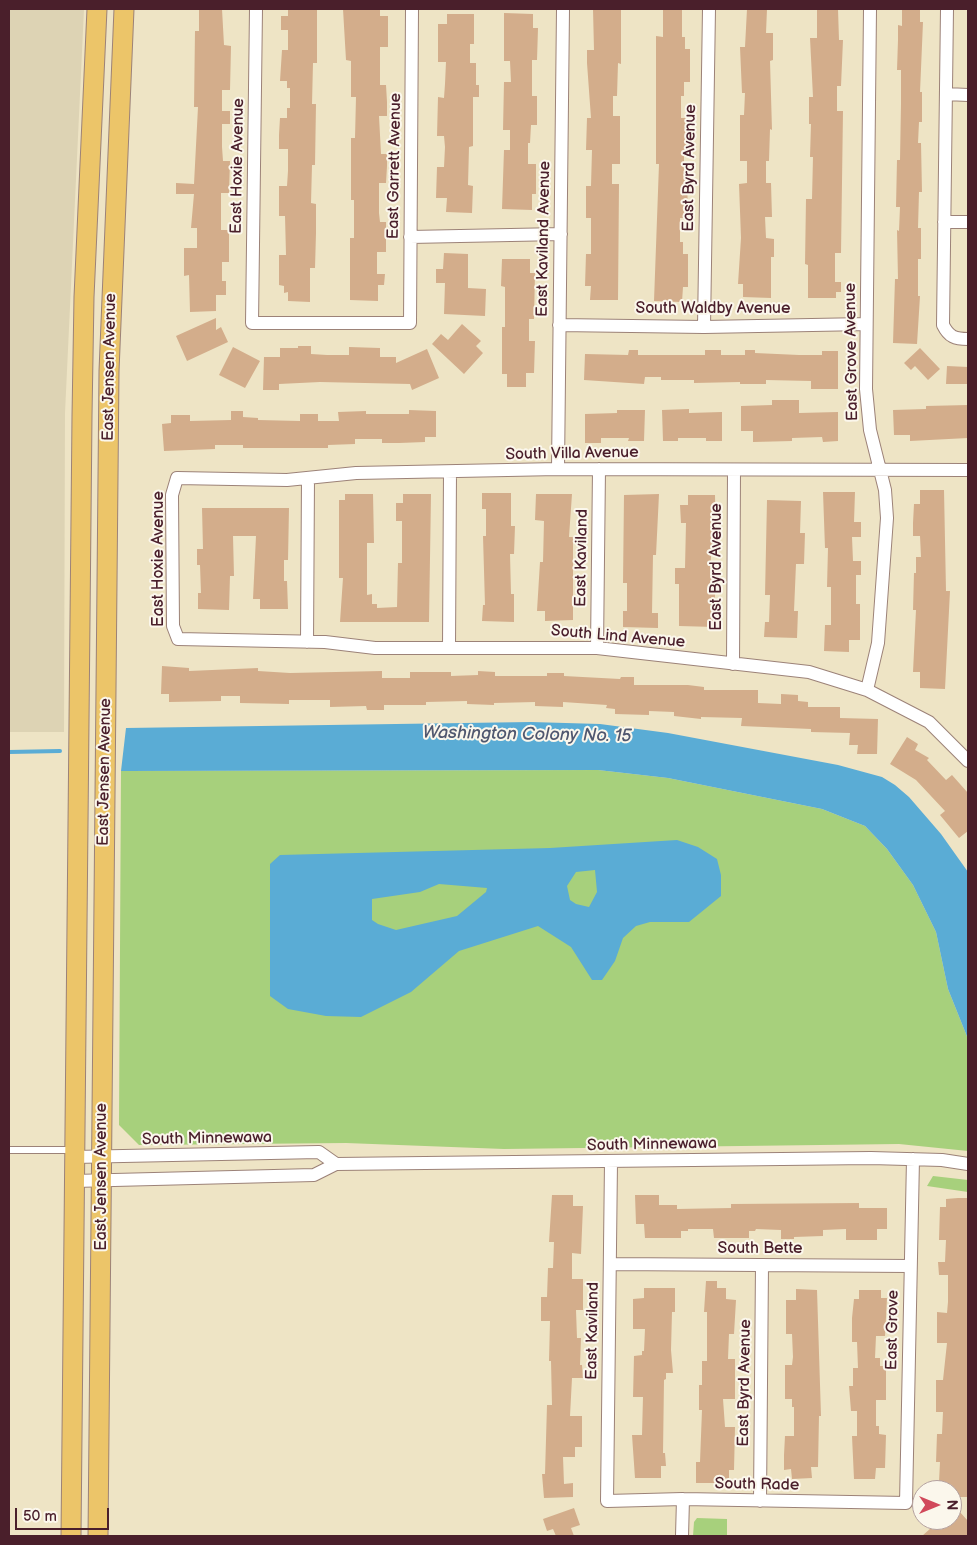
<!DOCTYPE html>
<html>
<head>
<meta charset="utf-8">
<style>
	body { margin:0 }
	#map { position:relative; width:977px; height:1545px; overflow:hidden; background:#eee4c5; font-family:"Balsamiq Sans",sans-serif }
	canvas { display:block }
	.frame { position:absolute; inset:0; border:10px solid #4a1f2b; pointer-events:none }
	.north { position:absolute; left:912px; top:1480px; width:50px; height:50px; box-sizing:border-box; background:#fbf7ec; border:1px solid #b4a19f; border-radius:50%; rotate:90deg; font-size:14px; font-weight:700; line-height:20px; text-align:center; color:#4a1f2b }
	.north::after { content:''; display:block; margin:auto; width:18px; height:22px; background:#d1495b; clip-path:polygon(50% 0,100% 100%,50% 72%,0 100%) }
	.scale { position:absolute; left:15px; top:1508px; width:94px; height:22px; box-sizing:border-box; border:2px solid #4a1f2b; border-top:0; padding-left:6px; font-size:15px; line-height:18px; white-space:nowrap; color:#4a1f2b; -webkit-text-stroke:4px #fbf7ec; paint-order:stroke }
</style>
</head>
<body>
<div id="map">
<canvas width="977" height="1545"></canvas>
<div class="frame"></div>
<div class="north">N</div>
<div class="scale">50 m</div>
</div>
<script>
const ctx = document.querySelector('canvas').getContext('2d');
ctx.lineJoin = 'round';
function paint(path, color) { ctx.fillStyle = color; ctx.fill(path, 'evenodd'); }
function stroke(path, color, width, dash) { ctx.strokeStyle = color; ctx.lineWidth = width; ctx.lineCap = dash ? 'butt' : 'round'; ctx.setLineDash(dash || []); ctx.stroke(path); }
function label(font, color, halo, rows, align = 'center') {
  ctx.font = font + ' "Balsamiq Sans",sans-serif'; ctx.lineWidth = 4; ctx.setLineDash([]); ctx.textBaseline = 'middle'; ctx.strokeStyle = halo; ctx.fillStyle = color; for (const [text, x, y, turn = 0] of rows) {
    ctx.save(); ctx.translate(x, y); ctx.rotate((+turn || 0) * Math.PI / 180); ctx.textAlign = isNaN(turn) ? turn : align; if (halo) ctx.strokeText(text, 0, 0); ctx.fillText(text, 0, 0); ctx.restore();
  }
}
paint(new Path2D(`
	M9 9H84L65 413 64 732H9Z`), '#ddd3b4');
paint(new Path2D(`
	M598 770 668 778 822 809 865 826 887 849 913 885 936 932 948 989 968 1039V1151L899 1144 504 1149 346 1143 139 1145 119 1125 121 771Z
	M933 1176 968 1180V1192L927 1186Z
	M697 1518 727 1519V1536H693L694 1522Z`), '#a7d07c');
paint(new Path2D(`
	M531 722 600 724 668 733 838 765 882 777 895 785 909 797 941 834 968 872V1039L948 989 936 932 913 885 887 849 865 826 822 809 668 778 598 770 121 771 126 728Z
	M677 840 698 847 717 859 721 875V896L689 922H650L636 926 623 938 615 961 602 980H592L571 947 538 926 459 951 411 992 361 1017 326 1016 288 1009 270 996V864L280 855 550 848ZM595 870 597 892 589 907 576 904 570 900 567 886 576 872ZM439 884 487 888 486 892 457 916 396 930 378 924 372 920V899L420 892Z`), '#5aacd5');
stroke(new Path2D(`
	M9 752 60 751`), '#5aacd5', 4);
paint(new Path2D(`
	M199 9H222L224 45 231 46 230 90H222V111H230V124H222V147L223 161H230L229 193H221V230H229V262H222V281H226V295H216V311L190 312 189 275 184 276V248H197V228H191L194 194H176V183L194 184 198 107H194L195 31H199Z
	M288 9H317V63H313L312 104H316L315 165H312L311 203 316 204V233L315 268H310V302L288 301V292L284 293V286L279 285V255H286L285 216H279V186H287L288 171V149H279V135L280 118H287V108H290V88H287V81H280L282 50H288V30H281V16H288Z
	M343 9H380V16H388V47H380V85H386L387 102V116H379L381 154H387V166L386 183H379V213L380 222H386V252H377V274H385L384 285H378V301L350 300V238H354V200H351V138H355L356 97H351V61L346 60Z
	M593 9H621V64L618 63 617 96H613V116H620V164H612V184H619L618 300H590L591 286H585L586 254H591V218H586V186H591L592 150H586L587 118H591L587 63V50H594Z
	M663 9H682V37H685V49H690V82H684V96H681V118H689L690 132 688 151H684V173H687L688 218H680V242H683V254H688V287H683L682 302 654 301 659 164H656V36L663 37Z
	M747 9H767L766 33H773V60L770 61 772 130 770 129 769 161H766V183H771L772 217H765L766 238 774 239V257H771V298L743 297V284H738L741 238 739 184 747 183V161H740V115H744L745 93H742L740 47H745Z
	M817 9H838L839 40H843L841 86H837V111H843L841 253H835V282H841V292H836V298H808V265L805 264 806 199H812L813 157H810L811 124H809V97H813L810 38H817Z
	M902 9H920V22H923L920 92H922V122H919L918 143H921L922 192H919L918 228H921V259H918V296H920L917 344 893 343 895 279H898L897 230 899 231 900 207H896L897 160H900L901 104V70H897L898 40V25L902 26Z
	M504 13 533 14V28H538L537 60H532V96H537V125H531L530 143H528V164H536V194H532V210L502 209 504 150H510V130H503L504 82H511L510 61H504Z
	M447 14H474V44H470V63H476V85H479V97H473V146L469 147 468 185 473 186 472 213 446 212 447 198H436L437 167H444L445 147 444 136H437L438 97 444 98 445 84 446 62H438V24H447Z
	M444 253 468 254V288L486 289 485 316 444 314 445 283H436V269H443Z
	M502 259H530V273H535L534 319H529V341H535L534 373H526V387H507V374H502V327H505V287L501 286Z
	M216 318V330L221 327 228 342 187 361 176 336Z
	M462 324 481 341 476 346 483 353 464 374 432 344 441 334 448 340Z
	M298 346H311V354L327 355H349V347L380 348V357H396V363L427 349 439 378 412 390 410 384 320 382 279 384V390H263L264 357H280V348H298Z
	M233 347 260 361 245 388 219 375Z
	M920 348 940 369 928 380 915 366 911 370 904 363Z
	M629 350H638V355H705V350H721V355H745V350H755V353L799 355H822V351H838V389H811V381L766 380V384H740V382L694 383V380H661V377H645L644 384 584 380 585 354 628 355Z
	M947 366 968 367V384H946Z
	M772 400H799V413L838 412V441L823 442 822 437 792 438V441L753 442V431H741V406L772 405Z
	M968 405V438L910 441V435H894L893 410 926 409V406Z
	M689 409V413L722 412V441H706V438H678V441H663L662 410Z
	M409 410 436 411V437H425V442L399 443H382V439H355V444L328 445V448H243V445H215V449L164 451 162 424 171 423V415H190V421L231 420V411H243V417L258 418V420L300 421V414H318V421H339L338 412 366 411V414H409Z
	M617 410H645L644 441H628L629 438H601V443H585V414L617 413Z
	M920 490H944L946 591H950L945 689 920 688V672H913L916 610H913L914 573H916V557H921L920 536H913V523L914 504H920Z
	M823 492H855L854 522H861V537H852L853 561H861V575H856V604H860V640H849V652L824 651 825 625H831V587H827L828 548H825Z
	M482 493H511V526H515L514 554H510L511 594H514V622L482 621 483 605H485L483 536H486V509H482Z
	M345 494H373L374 543H367V595L372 594V604H377V608L397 607 398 563H402V521H396V503H403V494H431L429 622H340L343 578H339V500H345Z
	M536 494H572L569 537H573V620L545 621V611H537L540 562H543L544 521 535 520Z
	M659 494 656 555H653L652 613H658V628L623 627V611H627V583H623L624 495Z
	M688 495H715L716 556H711L710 575H715V627L679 626V584H675V568H685L686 523H681L680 505H688Z
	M767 500 801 501 800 533H805L804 564H796L794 611H798L797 638 764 637 765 622H769L770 595H765Z
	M202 508H289L288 560H284V581H287L288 609H260V599H253L256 536H233L234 576H230L229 610 198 609V593H201L200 565H197V549H203Z
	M162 666 189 668V671L258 668V671L290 673 382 671V678H410V672H451V676L478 675V671L495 672V676H547V673H564V676L620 679 621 677H634V685H688L704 687V690H758V703L781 704V694L798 695V701L808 702V707H840V718L878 719 877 754H857L858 745H849L850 733 811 732V729L741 726 742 718 701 717V719L674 716V712L649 711V715L615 714V709L606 708 607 705 563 702V707L535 706V702L494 703V705L467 704V701L426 702V705H384V710H367L366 706 330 707V700H289V704L240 703V696H221V701L169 702V694H161Z
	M907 737 918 744 915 750 929 758 927 760 946 780 952 775 968 793V831L959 838 940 815 945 811 916 780 890 764Z
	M552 1195H573V1206H583L581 1254 572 1253V1279H583V1310H576L577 1338H581L580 1365H582L583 1378H572L570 1416H582V1447H575V1457H563L564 1484 573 1483V1497L544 1498 542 1474H545L547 1405H552L551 1361H549L550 1321H541V1297H547L548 1268H553L554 1242H549Z
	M635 1195H659V1205H677V1209L731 1208V1204L859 1203V1208H887V1229H877V1240H846V1229L823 1230V1236L794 1237V1239H781V1230L756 1229 755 1231H749V1238H714L713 1229H688V1231H681V1238H645L644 1224H636Z
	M958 1198H968V1497H952V1490H943V1482H939L940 1462H936L937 1434H942L943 1412H936V1380H943L947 1343H937V1312L947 1313 948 1302V1275H939L938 1262H945L946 1240H939L940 1207H946V1199Z
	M706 1281H717V1288H726V1299L736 1300 734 1334H729L728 1359H735V1399H723L725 1427H735L734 1470H729V1483H696V1462H700L702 1410H699V1385H702V1361H707V1312H704Z
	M644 1288H675V1312H672L671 1350 673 1373H666V1379L664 1380 663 1453H665L666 1466H661V1478H635L632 1435H642L643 1397H633L634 1356 642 1355V1351H644L645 1329H633V1299L644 1298Z
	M796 1289 817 1290 821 1416H819L818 1467H811L812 1478 792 1479 791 1469 784 1470V1455L785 1436H794V1407H792V1399H785V1365H792L793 1357 792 1334H786V1300H796Z
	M859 1290H881V1298H887L885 1336H876L875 1358H880V1366H886V1400H876V1426H879V1434L886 1435 885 1468H876L875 1479H854L852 1436H857V1411H851L849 1386H853V1368H858L857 1342H852V1318L854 1299H859Z
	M574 1508 580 1525 571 1528 574 1536H556L553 1529 547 1531 543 1519Z
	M959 1511 968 1521V1536H922L940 1520H952Z`), '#d3ad8b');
const lane = new Path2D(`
	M9 1150H73`);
const street = new Path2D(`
	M256 9 252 323H410L412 9
	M947 9 943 325C949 337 955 339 968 339
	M946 94 968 95
	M944 222H968
	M410 237 561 234
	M559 325 704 327 866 324
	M704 327 709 9
	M558 469 563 9
	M968 470 558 469 356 473 287 480 177 478 172 495 173 626 178 639 325 642 375 648H597L809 672 867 690 929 722 968 761
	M307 642 308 478
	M449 647 450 472
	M597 648 599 469
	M733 664 734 471
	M867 690 878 643 887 518 885 490 870 430 866 389 870 9
	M74 1157 319 1152 336 1164
	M611 1162 607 1501 683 1499 906 1503 913 1159
	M74 1181 314 1175 336 1164 871 1158 942 1160 968 1164
	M610 1264 910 1266
	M760 1501 762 1265
	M682 1536 683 1499`);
const primary = new Path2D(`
	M71 1536 82 416 84 297 97 9
	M98 1536 109 371 124 9`);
stroke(lane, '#9c8278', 8);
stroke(street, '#9c8278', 14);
stroke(primary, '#9c8278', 21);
stroke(lane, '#fff', 6);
stroke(street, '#fff', 12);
stroke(primary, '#ecc569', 19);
label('16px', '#4a1f2b', '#fbf7ec', [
	["East Hoxie Avenue",238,166,-89],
	["East Garrett Avenue",395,166,-89],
	["East Byrd Avenue",690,168,-89],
	["East Kaviland Avenue",544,239,-89],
	["South Waldby Avenue",713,309],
	["East Grove Avenue",852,352,-91],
	["East Jensen Avenue",110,367,-89],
	["South Villa Avenue",572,454,-1],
	["East Kaviland",582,558,-89],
	["East Hoxie Avenue",159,559,-90],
	["East Byrd Avenue",717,567,-90],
	["South Lind Avenue",618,637,5],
	["East Jensen Avenue",105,772,-89],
	["South Minnewawa",207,1139,-1],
	["South Minnewawa",652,1145,-1],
	["East Jensen Avenue",102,1177,-90],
	["South Bette",760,1249],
	["East Grove",893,1330,-89],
	["East Kaviland",593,1331,-89],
	["East Byrd Avenue",745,1383,-89],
	["South Rade",757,1485,1]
]);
label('italic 18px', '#50576f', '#fbf7ec', [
	["Washington Colony No. 15",527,735,1]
]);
</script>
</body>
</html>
